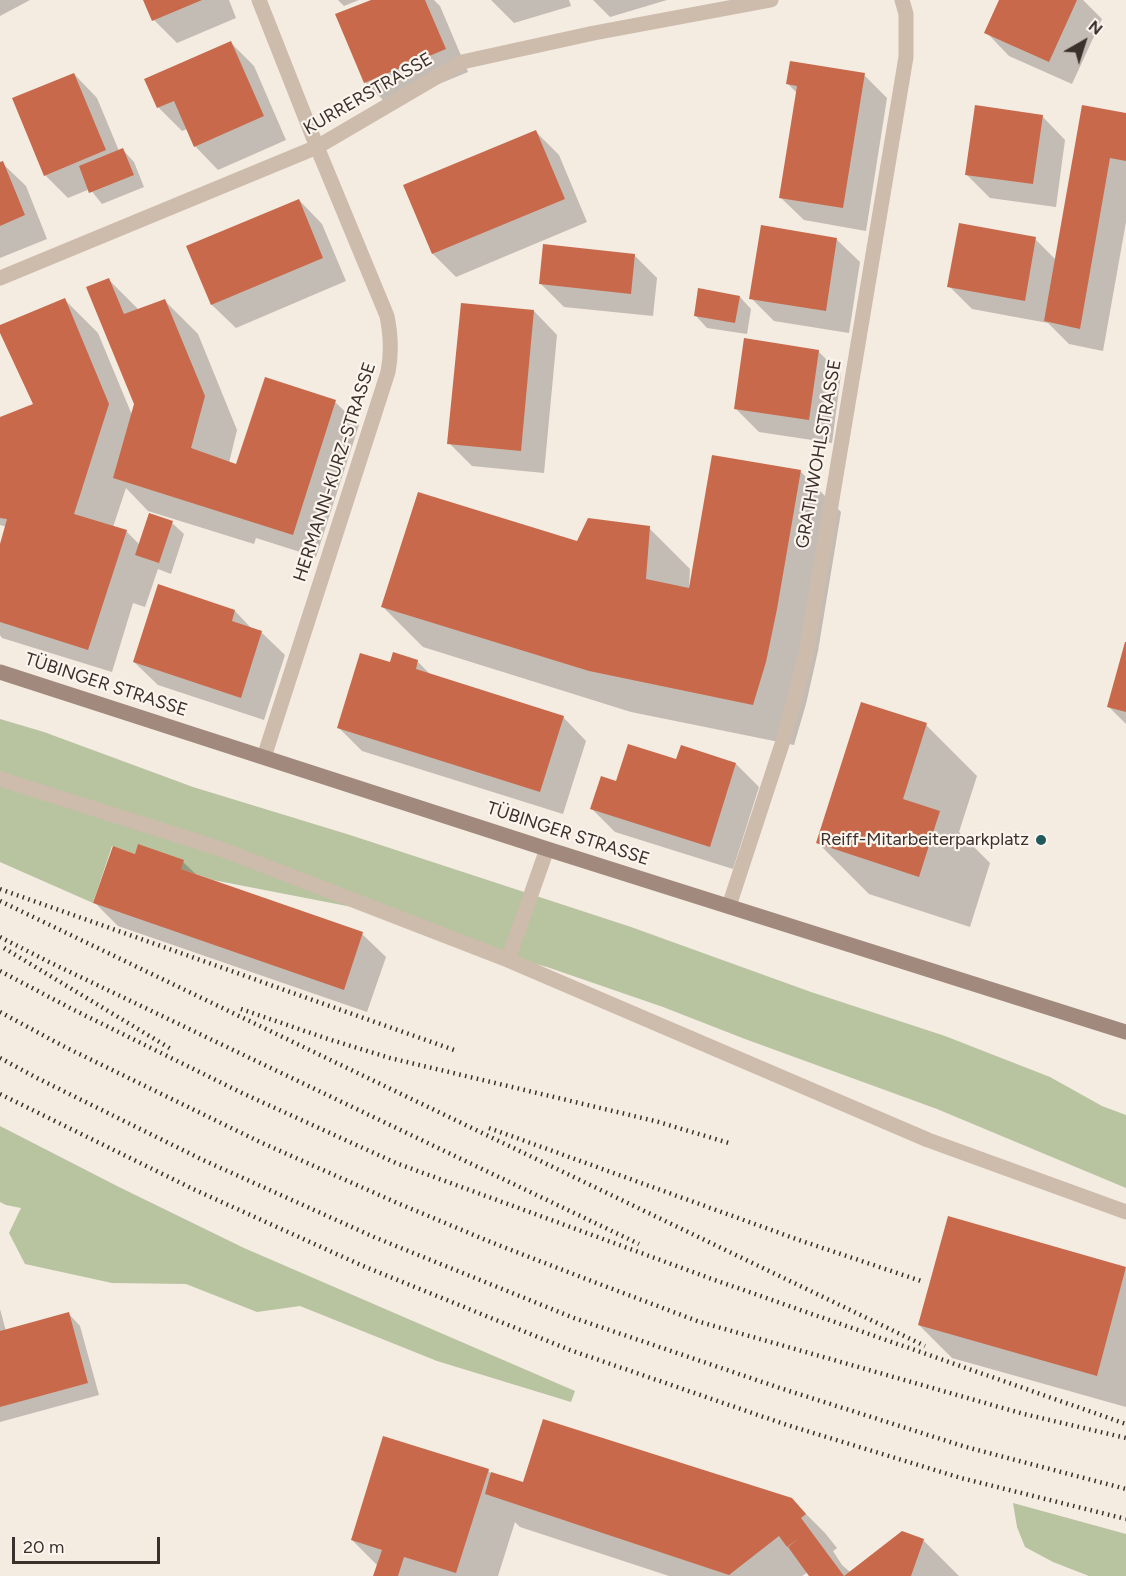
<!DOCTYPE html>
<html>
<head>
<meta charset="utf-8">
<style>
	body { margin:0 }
	#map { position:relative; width:1126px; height:1576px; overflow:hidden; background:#f4ebe1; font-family:Figtree,sans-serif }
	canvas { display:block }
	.north { position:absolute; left:1054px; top:12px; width:60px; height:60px; -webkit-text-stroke:4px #fbf5ee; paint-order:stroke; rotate:39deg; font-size:16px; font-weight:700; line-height:24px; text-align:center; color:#3b302b }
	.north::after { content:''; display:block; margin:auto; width:21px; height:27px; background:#3b302b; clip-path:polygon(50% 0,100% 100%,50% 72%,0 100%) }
	.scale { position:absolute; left:12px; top:1537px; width:148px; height:27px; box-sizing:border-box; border:3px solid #3b302b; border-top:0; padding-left:8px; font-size:18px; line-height:21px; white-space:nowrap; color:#3b302b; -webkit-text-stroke:4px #fbf5ee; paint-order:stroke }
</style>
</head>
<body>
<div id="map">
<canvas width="1126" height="1576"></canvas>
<div class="north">N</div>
<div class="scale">20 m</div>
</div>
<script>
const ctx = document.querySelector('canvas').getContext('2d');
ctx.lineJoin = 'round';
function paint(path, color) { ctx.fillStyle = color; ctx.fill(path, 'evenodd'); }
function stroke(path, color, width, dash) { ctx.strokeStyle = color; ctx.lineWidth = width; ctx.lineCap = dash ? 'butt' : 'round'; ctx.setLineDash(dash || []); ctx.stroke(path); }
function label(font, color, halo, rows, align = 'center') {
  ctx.font = font + ' Figtree,sans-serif'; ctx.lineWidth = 4.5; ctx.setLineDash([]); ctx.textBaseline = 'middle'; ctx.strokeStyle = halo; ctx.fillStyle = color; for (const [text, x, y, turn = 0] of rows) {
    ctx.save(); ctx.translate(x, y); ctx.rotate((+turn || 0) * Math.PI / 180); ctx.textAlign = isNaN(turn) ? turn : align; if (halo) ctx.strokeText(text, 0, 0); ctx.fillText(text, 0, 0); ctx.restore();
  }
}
paint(new Path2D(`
	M0 719 44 732 193 787 350 835 631 927 811 992 945 1036 1050 1077 1102 1106 1126 1115V1188L937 1109 745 1039 663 1007 547 967 418 933 383 913 213 880 181 869 138 845 135 854 112 846 93 903 0 862Z
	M0 1126 119 1187 244 1248 575 1391 571 1402 437 1361 300 1306 257 1312 186 1284 112 1283 25 1264 9 1233 21 1208 6 1205 0 1202Z
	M1013 1503 1126 1534V1576H1089L1053 1562 1025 1547 1017 1527Z`), '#b8c4a0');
paint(new Path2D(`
	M0 0H30L0 16Z
	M145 0H229L236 18 177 43 154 20Z
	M338 0H359L344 6Z
	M375 0H434L440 6 468 72 388 105 365 82Z
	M491 0H569L571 6 514 23Z
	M593 0H667L610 17Z
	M1001 0H1083L1102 19 1072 84 1009 56 986 32Z
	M231 43 254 66 286 140 218 170 195 146 187 129 182 131 159 108 146 79Z
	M74 74 97 98 119 151 123 150 134 162 144 187 102 204 90 189 68 198 45 175Z
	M864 75 887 98 866 231 804 220 780 197 797 93 788 84Z
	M1126 115V222L1103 351 1069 344 1048 323 972 309 949 286 1035 239 1056 260Z
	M1042 116 1065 140 1056 207 990 198 966 174Z
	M536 132 559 155 587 222 456 277 433 254Z
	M2 163 26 186 47 239 0 258V164Z
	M299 200 322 224 346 281 236 328 212 305 188 247Z
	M836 239 860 262 849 333 774 321 751 298Z
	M634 255 657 278 653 316 564 307 541 284Z
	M109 280 139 310 165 301 198 334 237 430 229 463 235 466 335 402 359 425 316 557 256 538 254 544 148 511 126 488 113 527 126 531 140 545 150 515 172 523 184 534 171 574 158 569 145 607 133 603 112 672 2 638 0 635V549L7 527 0 525V419L35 405 0 330V327L65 300 98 333 132 415 135 403Z
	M740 297 751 309 747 334 707 328 696 316Z
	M534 311 557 335 544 473 472 466 449 443Z
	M818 351 841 374 832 443 759 432 736 409Z
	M800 471 841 512 818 651 806 704 794 745 631 712 423 647 382 606 578 543 649 528 690 569 689 587 691 588Z
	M235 611 252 629 261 632 285 655 264 720 158 685 134 662Z
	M1126 645V724L1108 706Z
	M417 661 431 675 563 717 586 741 563 814 362 751 338 727 391 664Z
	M926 725 977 776 959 832 990 863 970 927 869 894 818 843Z
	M677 761 736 764 759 787 733 869 615 832 592 809 617 783Z
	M136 855 183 862 199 877 362 934 386 957 367 1012 118 926 95 903Z
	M949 1218 1126 1269V1407L952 1358 919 1325Z
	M0 1309 6 1331 69 1314 80 1326 99 1395 0 1422Z
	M488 1470 491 1474 524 1484 791 1499 825 1533 837 1548 833 1551 842 1565 850 1572 923 1540 959 1576H811L808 1572 802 1576H669L520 1527 515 1522 498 1576H375L378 1566 352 1540Z`), '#0003');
paint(new Path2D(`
	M143 0H202L152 21Z
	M371 0H425L446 49 364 83 335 14Z
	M999 0H1077L1049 62 984 33Z
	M231 41 264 116 194 147 174 101 157 108 144 79Z
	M790 61 865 73 843 208 779 198 797 86 786 84Z
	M74 73 106 150 44 176 12 98Z
	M975 105 1043 115 1033 184 965 175Z
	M1082 105 1126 113V161L1110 158 1080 329 1044 321Z
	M536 130 565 199 432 254 403 185Z
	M123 148 134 175 89 193 79 166Z
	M3 161 25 215 0 226V162Z
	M299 199 323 258 211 305 186 246Z
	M959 223 1036 237 1025 301 947 287Z
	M761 225 837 238 826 311 749 299Z
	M543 244 635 254 631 294 539 284Z
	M109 278 124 314 165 299 205 396 191 448 236 464 265 377 336 400 293 535 113 478 134 404 86 287Z
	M698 288 740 296 735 323 694 316Z
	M65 298 109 404 74 514 127 530 88 650 0 622V544L7 519 0 518V417L33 404 0 333V325Z
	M461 303 534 310 521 451 447 444Z
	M744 338 819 350 809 420 734 409Z
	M712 455 801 470 777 609 766 662 753 705 589 671 381 607 418 492 577 541 588 518 650 526 646 579 689 588Z
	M149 513 173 521 159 563 135 555Z
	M158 584 235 610 232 621 262 631 241 698 133 662Z
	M1125 642H1126V712L1107 707Z
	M393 652 418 660 416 669 564 716 540 792 337 728 360 653 390 662Z
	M861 702 927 723 903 799 940 811 919 877 816 843Z
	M628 744 676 759 681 745 736 763 710 847 590 809 601 776 616 781Z
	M138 844 184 860 181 869 363 932 344 990 93 903 113 846 135 854Z
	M948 1216 1126 1267 1097 1376 918 1325Z
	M69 1312 88 1383 0 1407V1331Z
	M543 1419 792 1498 806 1514 801 1518 844 1576 902 1531 924 1539 911 1576H809L788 1547 799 1538 787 1547 779 1536 729 1575 485 1494 491 1472 523 1482Z
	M383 1436 489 1469 456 1573 404 1557 398 1576H373L382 1550 351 1540Z`), '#c8694b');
stroke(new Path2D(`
	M0 779 221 849 508 960 547 849
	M508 960 928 1140 1126 1212`), '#cdbbac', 15);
stroke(new Path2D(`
	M259 0 317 147 387 316C391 336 392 352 388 372L264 757
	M0 278 317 147 462 62 594 33 771 0
	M729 906 783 741 806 655 906 57V14L902 0`), '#cdbbac', 15);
stroke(new Path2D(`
	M0 672 547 849 1126 1032`), '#a18a7d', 15);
stroke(new Path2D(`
	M0 889 454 1050
	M0 901 925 1346
	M0 937 47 961 639 1244
	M4 948 171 1049
	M0 971 72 1009 242 1093 396 1163 712 1279 1126 1424
	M241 1009 325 1038 390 1058 655 1121 729 1143
	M0 1012 63 1046 260 1142 395 1202 493 1243 594 1282 700 1322 1024 1414 1126 1438
	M0 1058 37 1078 203 1160 374 1237 574 1318 783 1389 966 1447 1126 1489
	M0 1094 193 1189 363 1266 570 1350 787 1425 961 1478 1126 1519
	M489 1128 799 1240 924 1282`), '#3b302b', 4.5, [1.5, 4.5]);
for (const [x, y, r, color] of [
	[1041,840,6,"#1f5a5e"]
]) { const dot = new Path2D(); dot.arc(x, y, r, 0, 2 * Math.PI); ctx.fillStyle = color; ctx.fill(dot); stroke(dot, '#fbf5ee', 2); }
label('18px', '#3b302b', '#fbf5ee', [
	["KURRERSTRASSE",368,94,-30],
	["GRATHWOHLSTRASSE",819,454,-80],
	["HERMANN-KURZ-STRASSE",335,472,-72],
	["TÜBINGER STRASSE",106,685,18],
	["TÜBINGER STRASSE",568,834,18]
]);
label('18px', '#3b302b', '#fbf5ee', [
	["Reiff-Mitarbeiterparkplatz",1029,840]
], 'right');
</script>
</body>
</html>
